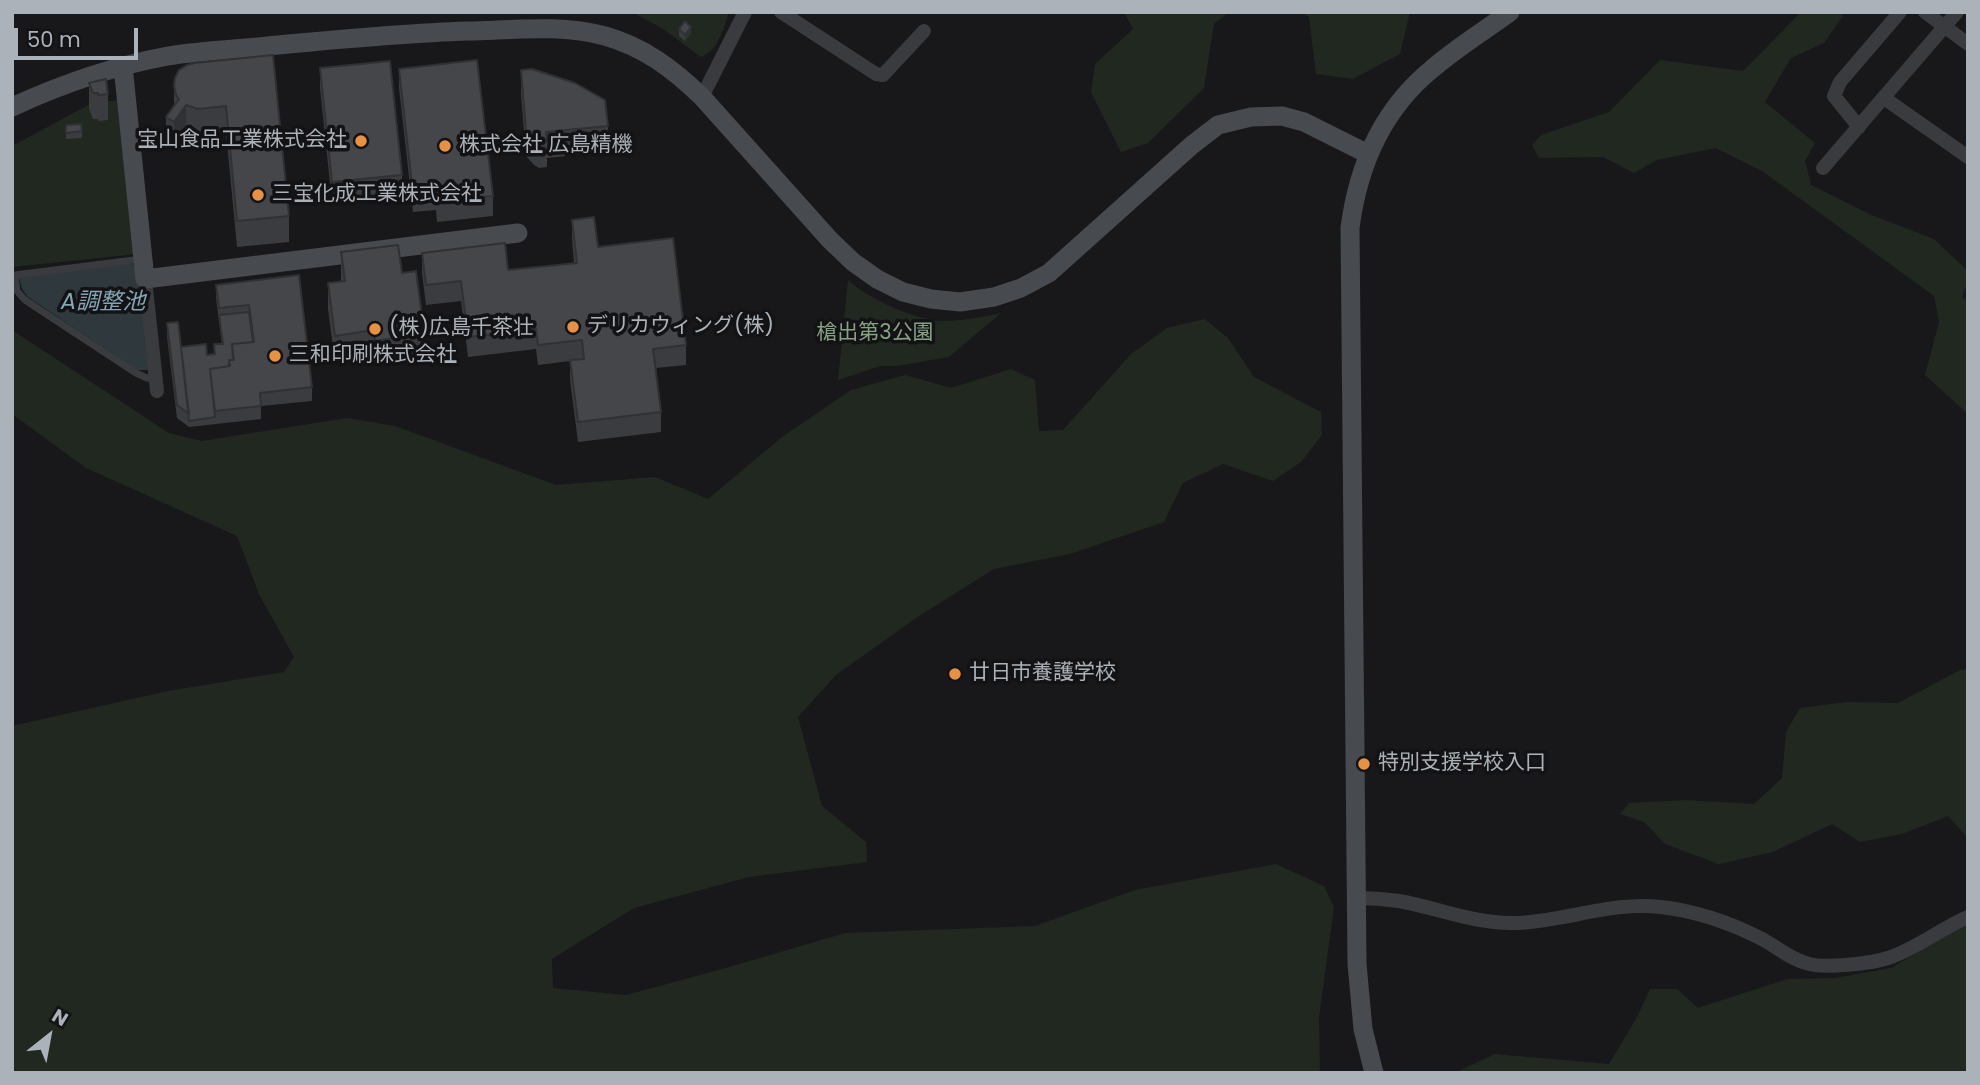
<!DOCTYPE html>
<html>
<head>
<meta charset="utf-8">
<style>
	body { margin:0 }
	#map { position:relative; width:1980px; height:1085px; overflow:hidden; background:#18181a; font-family:Poppins,sans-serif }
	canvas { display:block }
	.frame { position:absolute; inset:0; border:14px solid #abb2b9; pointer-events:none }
	.north { position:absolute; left:14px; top:1001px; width:70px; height:70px; -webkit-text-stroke:5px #131315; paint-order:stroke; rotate:31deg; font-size:19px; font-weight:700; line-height:28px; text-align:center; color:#abb2b9 }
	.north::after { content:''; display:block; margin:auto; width:24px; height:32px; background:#abb2b9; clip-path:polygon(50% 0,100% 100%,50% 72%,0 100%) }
	.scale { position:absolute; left:14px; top:28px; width:124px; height:32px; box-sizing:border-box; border:4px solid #abb2b9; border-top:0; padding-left:9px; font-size:21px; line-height:24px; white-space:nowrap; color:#abb2b9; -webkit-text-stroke:5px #131315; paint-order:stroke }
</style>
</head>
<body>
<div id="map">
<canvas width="1980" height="1085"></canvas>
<div class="frame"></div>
<div class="north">N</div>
<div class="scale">50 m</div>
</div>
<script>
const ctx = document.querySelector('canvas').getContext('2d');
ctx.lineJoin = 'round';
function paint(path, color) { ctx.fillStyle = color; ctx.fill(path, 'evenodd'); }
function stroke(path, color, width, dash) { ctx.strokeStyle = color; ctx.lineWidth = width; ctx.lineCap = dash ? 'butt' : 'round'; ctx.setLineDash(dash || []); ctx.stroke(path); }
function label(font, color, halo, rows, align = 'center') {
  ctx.font = font + ' Poppins,"Noto Sans JP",sans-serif'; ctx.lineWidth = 7; ctx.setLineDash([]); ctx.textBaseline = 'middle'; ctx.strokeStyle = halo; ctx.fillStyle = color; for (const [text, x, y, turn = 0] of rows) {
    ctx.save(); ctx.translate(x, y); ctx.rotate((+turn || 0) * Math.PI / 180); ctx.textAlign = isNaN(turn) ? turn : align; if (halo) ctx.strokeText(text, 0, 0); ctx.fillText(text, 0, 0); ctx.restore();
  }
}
paint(new Path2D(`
	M632 12H729C724 28 718 51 701 57L663 29Z
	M1124 12H1229L1214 24 1204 88 1148 143 1121 152 1091 92 1095 64 1133 29Z
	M1301 12H1410L1400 54 1353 79 1316 74 1309 17Z
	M1839 12 1843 16 1824 43 1791 58 1765 102 1815 143 1805 161 1811 185 1869 214 1934 239 1968 271V280L1962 297 1968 301V414L1925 375 1939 322 1934 296 1762 171 1716 148 1657 160 1634 173 1603 157 1539 158 1532 145 1541 135 1609 112 1660 60 1743 71 1800 13Z
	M120 100 138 254 12 267V146L92 103Z
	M848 280C869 299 913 319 942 321 962 321 982 317 1001 313L949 357 897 366H880L838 380Z
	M1205 319 1228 338 1254 377 1321 412 1322 435 1301 462 1273 481 1223 464 1183 483 1164 522 1070 554 994 569 919 616 836 675 798 717 822 806 866 842 867 862 749 877 634 908 552 959 553 988 626 995 726 968 845 933 1035 926 1135 890 1276 864 1324 886 1334 907 1319 1017 1320 1073H12V726L168 691 284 672 294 657 259 594 237 536 86 468 12 414V330L169 433 202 441 347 418 395 426 556 485 655 477 708 499 782 437 851 390 905 375 951 388 1011 369 1035 380 1039 431 1063 430 1131 354 1167 328Z
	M1968 669V838L1948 816 1902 834 1860 842 1832 824 1773 852 1719 864 1665 844 1644 822 1620 814 1629 803 1685 800 1754 804 1782 778 1786 732 1800 708 1847 702 1898 703 1960 670Z
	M1968 923V1073H1454L1495 1054 1609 1064 1636 1019 1650 989H1677L1698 1008 1787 979 1835 978 1891 968Z`), '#202820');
paint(new Path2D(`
	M132 263 137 269 148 370H137L28 297 22 289 19 277Z`), '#2f393d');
stroke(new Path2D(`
	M142 259 15 275 17 291 25 300 136 373 147 378 155 379`), '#393b3e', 7);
stroke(new Path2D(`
	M781 12 876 74 883 75 924 31
	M1925 12 1968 44
	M702 97 745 12
	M1884 98 1968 157
	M1859 127 1834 96 1840 82 1900 12
	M1823 168 1957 12
	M145 279 157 391
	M1357 898C1371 898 1385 899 1399 901 1438 908 1474 924 1514 923 1563 922 1611 901 1661 907 1695 911 1731 923 1762 939 1777 947 1791 960 1809 964 1826 968 1870 964 1888 958 1916 949 1940 929 1968 917`), '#393b3e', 14);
stroke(new Path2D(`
	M123 66 145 279 518 233
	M12 107C62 84 113 66 168 56 204 50 242 49 278 45 341 39 405 33 468 31 513 30 561 24 605 36 644 47 673 69 702 97L830 240 853 262 877 279 903 292 931 299 960 302 994 297 1021 288 1049 273 1192 145 1218 125 1251 117 1282 116 1304 122 1368 154
	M1374 1073 1363 1029 1357 964 1350 228C1358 166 1383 109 1432 69 1456 48 1484 31 1510 12`), '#474a4e', 19);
paint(new Path2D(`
	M679 29 691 33 685 41 679 36Z
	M273 55 289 216V242L237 247 226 132 198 134 186 131 174 148 166 143V117L174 106V86Z
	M320 68 402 175V194L332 202 320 88Z
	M399 69 493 196V216L437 222 436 210 413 212 399 88Z
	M521 70 608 126V152L547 158V167L539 168 534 165 526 156 521 95Z
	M89 83 108 94V120L98 121V119H93L89 109Z
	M66 125 82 131V138L66 139Z
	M572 220 686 345V365L656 368 661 412V432L578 442 570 380V361L538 365 536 349 468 357 461 301 426 305 422 273V253L508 270 574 263 572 239Z
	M341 252 402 273 423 324V350L415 351V361L375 366 373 356 335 361 328 309V283L341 281Z
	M299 275 312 387V401L261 406V419L189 427 177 418 167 337V323L181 347 207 355 214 354V344H222L216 298V285Z`), '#3b3c40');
paint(new Path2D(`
	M691 27V33L685 41V35Z
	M186 105V131L174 148V122Z`), '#303134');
const building = new Path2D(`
	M685 21 691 27 685 35 679 29Z
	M273 55 289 216 237 221 226 106 198 109 186 105 174 122 166 117 179 99 176 95 174 86 175 78 179 70 187 65 195 63Z
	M477 60 493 196 437 202 436 190 413 193 399 69Z
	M390 61 402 175 332 182 320 68Z
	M532 69 575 83 605 100 608 126 546 132 547 141 539 142 534 140 526 130 521 70Z
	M106 79 108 94 98 95V93H93L89 83Z
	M81 124 82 131 66 133V125Z
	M594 217 598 247 673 238 686 345 653 349 661 412 578 422 570 360 584 359 582 340 538 345 536 329 468 337 461 281 426 285 422 253 505 243 508 270 577 263 572 220Z
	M398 245 402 273 416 271 423 324 413 325 415 335 375 341 373 330 335 336 328 283 345 281 341 252Z
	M299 275 312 387 260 393 261 406 215 411 210 369 230 366 229 360H234L232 344 254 342 249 305 219 308 216 285Z
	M249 312 253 342 232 344 233 360H229V366L210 369 215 417 189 421 181 347 206 344 207 355 215 354 214 344H223L219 315Z
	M178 322 189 414 177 405 167 323Z`);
paint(building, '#45464a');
stroke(building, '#303134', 2);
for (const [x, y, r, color] of [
	[361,141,7,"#e79143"],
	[445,146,7,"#e79143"],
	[258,195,7,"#e79143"],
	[573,327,7,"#e79143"],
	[375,329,7,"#e79143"],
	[275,356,7,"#e79143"],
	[955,674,7,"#e79143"],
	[1364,764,7,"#e79143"]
]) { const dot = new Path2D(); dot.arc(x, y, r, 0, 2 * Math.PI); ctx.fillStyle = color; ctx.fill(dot); stroke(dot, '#131315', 2.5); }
label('21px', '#abb2b9', '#131315', [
	["宝山食品工業株式会社",347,141,"right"],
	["株式会社 広島精機",459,146],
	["三宝化成工業株式会社",272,195],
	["デリカウィング(株)",587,327],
	["(株)広島千茶壮",389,329],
	["三和印刷株式会社",289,356],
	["廿日市養護学校",969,674],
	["特別支援学校入口",1378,764]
], 'left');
label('21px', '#87a283', '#131315', [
	["槍出第3公園",875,334]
]);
label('italic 23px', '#84a5b1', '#131315', [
	["A調整池",103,303]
]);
</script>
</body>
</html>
